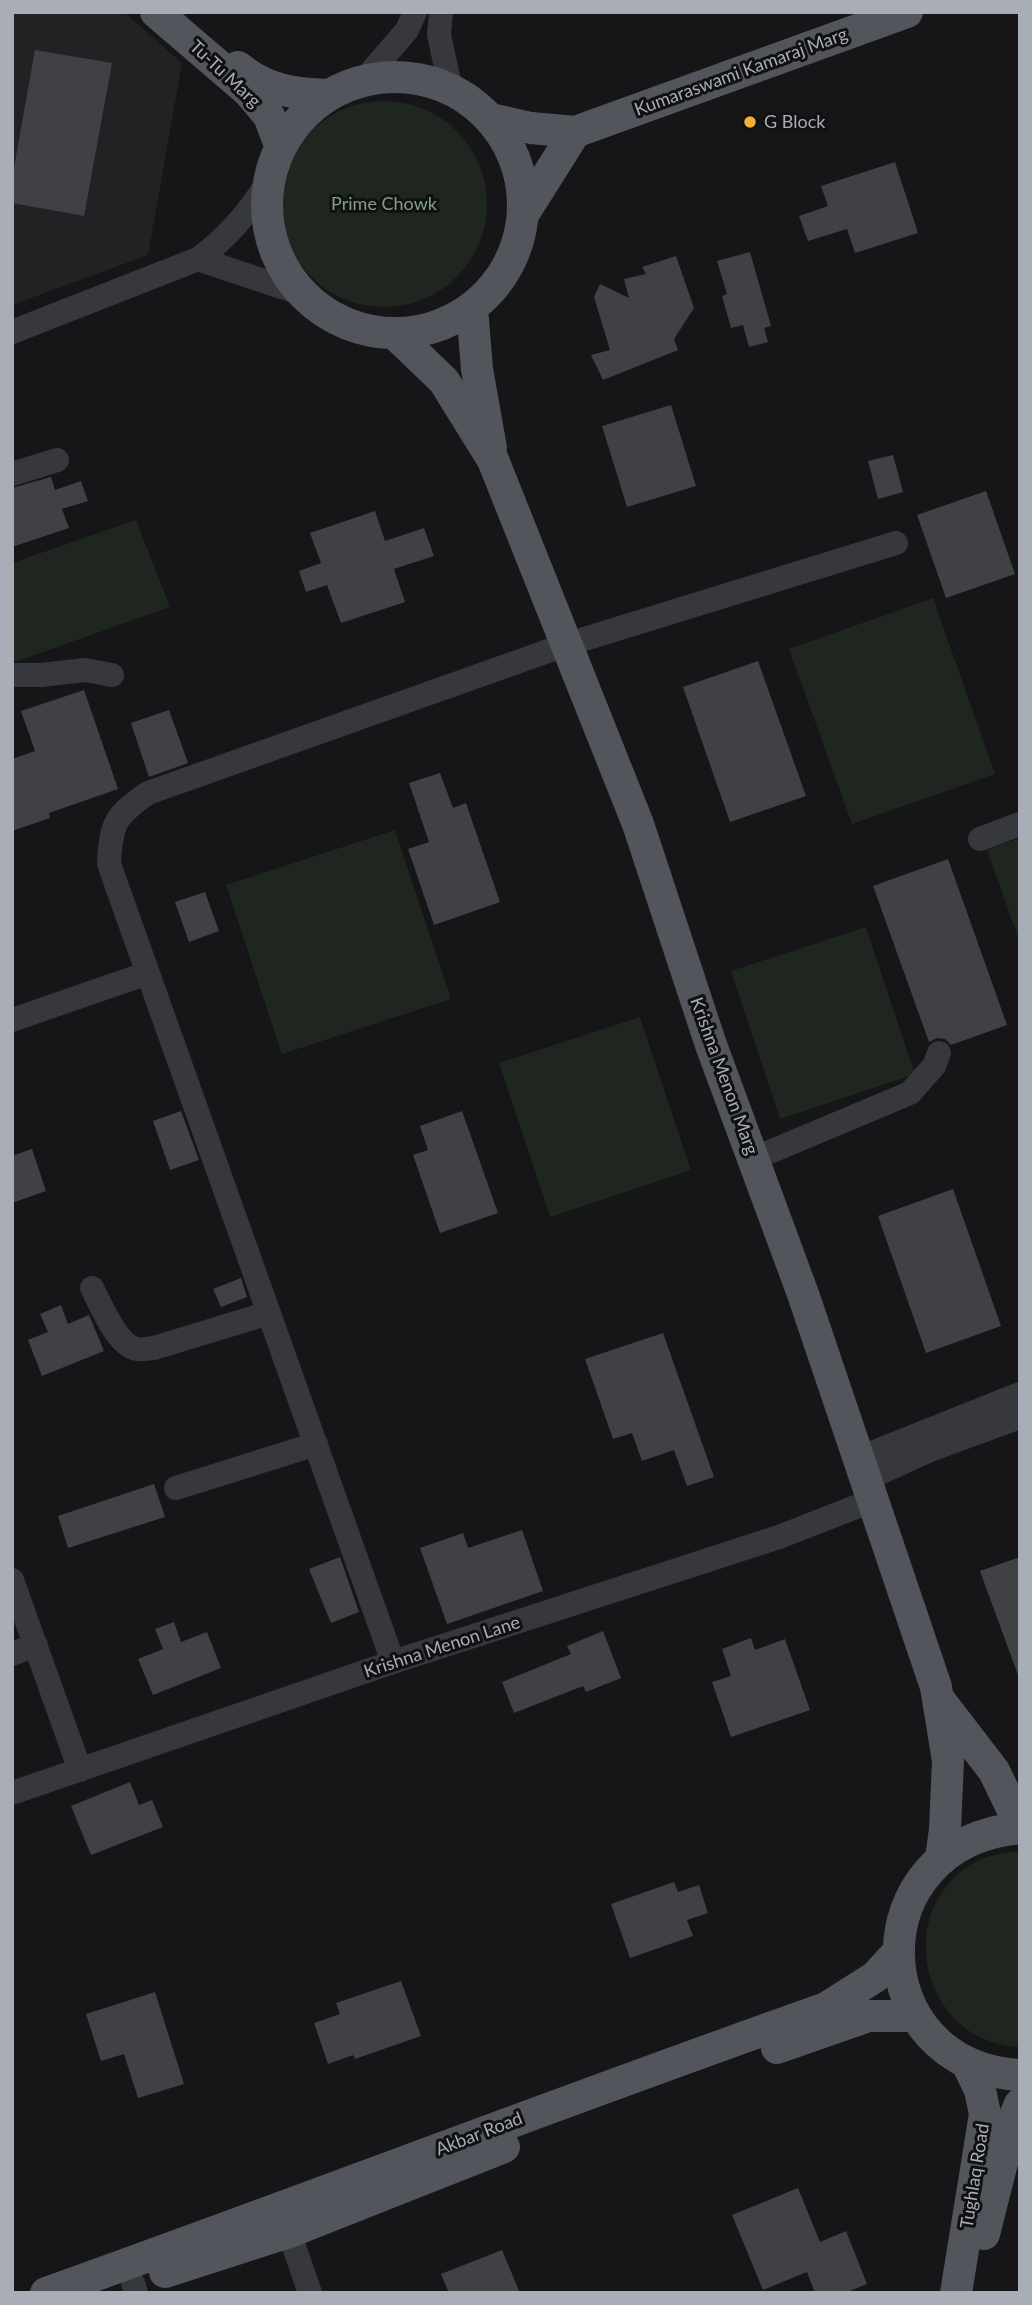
<!DOCTYPE html>
<html>
<head>
<meta charset="utf-8">
<style>
	body { margin:0 }
	#map { position:relative; width:1032px; height:2305px; overflow:hidden; background:#161618; font-family:Lato,sans-serif }
	canvas { display:block }
	.frame { position:absolute; inset:0; border:14px solid #a8adb8; pointer-events:none }
</style>
</head>
<body>
<div id="map">
<canvas width="1032" height="2305"></canvas>
<div class="frame"></div>
</div>
<script>
const ctx = document.querySelector('canvas').getContext('2d');
ctx.lineJoin = 'round';
function paint(path, color) { ctx.fillStyle = color; ctx.fill(path, 'evenodd'); }
function stroke(path, color, width, dash) { ctx.strokeStyle = color; ctx.lineWidth = width; ctx.lineCap = dash ? 'butt' : 'round'; ctx.setLineDash(dash || []); ctx.stroke(path); }
function label(font, color, halo, rows, align = 'center') {
  ctx.font = font + ' Lato,sans-serif'; ctx.lineWidth = 6; ctx.setLineDash([]); ctx.textBaseline = 'middle'; ctx.strokeStyle = halo; ctx.fillStyle = color; for (const [text, x, y, turn = 0] of rows) {
    ctx.save(); ctx.translate(x, y); ctx.rotate((+turn || 0) * Math.PI / 180); ctx.textAlign = isNaN(turn) ? turn : align; if (halo) ctx.strokeText(text, 0, 0); ctx.fillText(text, 0, 0); ctx.restore();
  }
}
paint(new Path2D(`
	M12 12H124L182 63 148 255 12 305Z`), '#222225');
paint(new Path2D(`
	M281 204a103 103 0 1 1 206 0a103 103 0 1 1-206 0Z
	M136 520 170 607 15 662 12 655V563Z
	M933 598 995 774 852 824 789 649Z
	M395 830 451 999 282 1054 226 885Z
	M1020 838V943L987 850Z
	M866 927 915 1074 780 1119 731 971Z
	M640 1017 691 1170 550 1217 499 1063Z
	M1020 1851V2047C928 2044 892 1924 964 1869 980 1857 1000 1853 1020 1851Z`), '#1e261f');
paint(new Path2D(`
	M35 50 112 63 84 216 12 203V179Z
	M895 162 918 233 855 253 847 229 808 241 799 216 828 206 821 186Z
	M750 252 771 326 764 328 768 342 749 347 743 325 731 328 722 296 727 294 717 261Z
	M676 256 694 308 674 339 678 350 603 380 591 355 610 350 594 297 600 284 629 298 624 279 646 274 642 267Z
	M671 405 696 486 627 507 602 426Z
	M893 455 903 492 878 499 868 461Z
	M51 477 55 490 81 481 88 501 62 509 69 528 12 547V488Z
	M986 491 1015 574 946 598 917 515Z
	M375 511 385 541 424 528 434 556 394 569 405 602 341 623 327 585 306 592 299 571 321 563 310 533Z
	M758 661 806 796 730 822 683 687Z
	M84 690 118 789 49 813 50 818 12 831V759L35 751 21 711Z
	M169 710 188 763 149 777 131 723Z
	M440 773 453 808 466 803 500 902 434 925 408 849 429 842 409 783Z
	M948 859 1007 1025 951 1045 945 1039 937 1038 929 1042 873 886Z
	M205 892 219 931 189 942 175 902Z
	M181 1111 199 1160 170 1170 153 1121Z
	M462 1111 498 1213 440 1233 413 1155 428 1150 420 1126Z
	M32 1149 46 1191 12 1203V1156Z
	M953 1189 1001 1326 926 1353 878 1216Z
	M241 1278 247 1297 221 1307 213 1289Z
	M61 1305 68 1324 89 1315 104 1351 42 1376 28 1340 48 1332 40 1314Z
	M663 1333 714 1477 687 1486 674 1450 642 1461 632 1433 613 1439 585 1359Z
	M154 1484 165 1517 68 1548 58 1516Z
	M522 1530 543 1591 447 1624 420 1548 463 1533 468 1548Z
	M340 1557 359 1612 331 1623 309 1569Z
	M1020 1557V1675H1018L980 1571Z
	M174 1622 181 1642 207 1632 221 1668 153 1695 138 1659 163 1649 155 1629Z
	M603 1631 621 1678 586 1692 583 1686 514 1713 502 1682 571 1654 567 1646Z
	M751 1638 755 1650 785 1639 810 1710 731 1737 712 1682 731 1676 722 1649Z
	M130 1782 139 1805 152 1800 163 1827 91 1855 71 1806Z
	M674 1882 678 1892 699 1885 708 1913 687 1920 693 1936 630 1958 611 1904Z
	M401 1981 421 2036 355 2059 353 2055 328 2064 314 2023 340 2014 336 2003Z
	M155 1992 184 2084 138 2098 124 2054 101 2061 86 2014Z
	M798 2188 820 2242 846 2231 867 2284 845 2293H815L807 2272 763 2290 732 2215Z
	M502 2250 520 2293H449L441 2274Z`), '#404145');
stroke(new Path2D(`
	M441 12 439 35 451 90
	M364 80 407 30 415 12
	M198 259 300 293
	M12 332 198 259C227 238 248 214 267 183
	M12 474 57 460
	M12 675H41L85 670 112 675
	M980 839 1020 824
	M12 1020 148 973
	M753 1159 910 1093 934 1066 939 1053
	M92 1288C101 1305 117 1346 137 1349 142 1350 149 1348 154 1348L269 1313
	M857 1459 1020 1394
	M864 1480 930 1450 1020 1417
	M176 1488 316 1444
	M12 1580 80 1770
	M12 1654 36 1645
	M393 1662 109 864C111 823 115 816 148 793L565 645 896 543
	M12 1793 393 1662 779 1537 871 1501
	M289 2232 310 2293
	M133 2283 136 2293`), '#37383d', 24);
stroke(new Path2D(`
	M156 12 248 91 269 116 280 145
	M238 67C265 90 294 94 328 95
	M267 205a128 128 0 1 1 256 0a128 128 0 1 1-256 0Z
	M491 119 531 128 575 132 907 12
	M524 213 575 132
	M472 308 477 369 491 448
	M395 334 444 381 493 460 638 824 711 1045 803 1294 936 1687 948 1761 945 1829 941 1859
	M941 1702 994 1771 1020 1825
	M1020 1828C856 1843 861 2066 1020 2075
	M777 2048 869 2016H916
	M984 2234 1012 2123 1020 2104
	M165 2272 289 2232 504 2147
	M46 2293C307 2200 565 2100 826 2008L875 1977 898 1952
	M956 2293 985 2114 980 2090 967 2063`), '#53555c', 32);
for (const [x, y, r, color] of [
	[750,122,7,"#f2b134"]
]) { const dot = new Path2D(); dot.arc(x, y, r, 0, 2 * Math.PI); ctx.fillStyle = color; ctx.fill(dot); stroke(dot, '#111113', 2.5); }
label('18px', '#a8adb8', '#111113', [
	["Kumaraswami Kamaraj Marg",741,72,-20],
	["Tu-Tu Marg",225,74,43],
	["Krishna Menon Marg",724,1076,70],
	["Krishna Menon Lane",442,1647,-18],
	["Akbar Road",479,2134,-21],
	["Tughlaq Road",975,2176,-81]
]);
label('18px', '#a8adb8', '#111113', [
	["G Block",764,122]
], 'left');
label('18px', '#7fa381', '#111113', [
	["Prime Chowk",384,204]
]);
</script>
</body>
</html>
